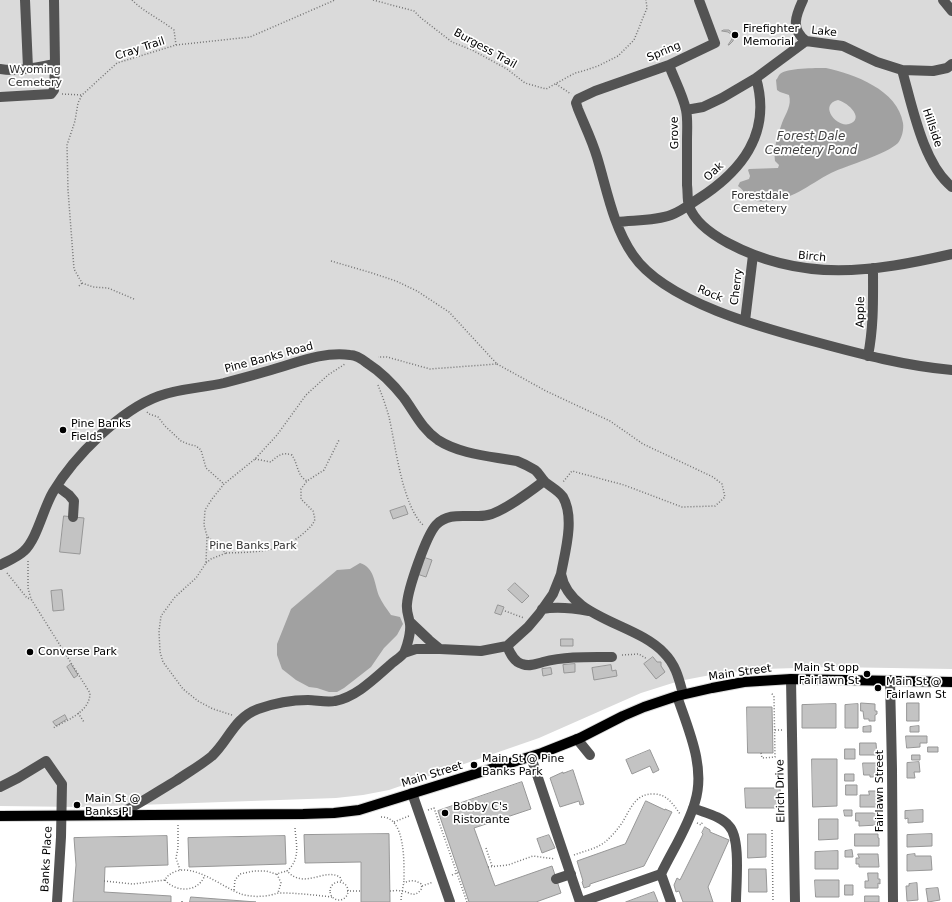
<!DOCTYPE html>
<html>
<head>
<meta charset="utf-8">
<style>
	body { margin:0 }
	canvas { display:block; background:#fff }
</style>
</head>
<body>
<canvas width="952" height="902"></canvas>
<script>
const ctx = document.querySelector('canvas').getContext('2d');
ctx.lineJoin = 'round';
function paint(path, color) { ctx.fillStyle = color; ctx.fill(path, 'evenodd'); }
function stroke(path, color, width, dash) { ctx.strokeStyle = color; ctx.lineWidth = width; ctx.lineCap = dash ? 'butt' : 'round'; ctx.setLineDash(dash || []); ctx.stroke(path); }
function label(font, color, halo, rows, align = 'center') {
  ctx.font = font + ' "DejaVu Sans",sans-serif'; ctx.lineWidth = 3.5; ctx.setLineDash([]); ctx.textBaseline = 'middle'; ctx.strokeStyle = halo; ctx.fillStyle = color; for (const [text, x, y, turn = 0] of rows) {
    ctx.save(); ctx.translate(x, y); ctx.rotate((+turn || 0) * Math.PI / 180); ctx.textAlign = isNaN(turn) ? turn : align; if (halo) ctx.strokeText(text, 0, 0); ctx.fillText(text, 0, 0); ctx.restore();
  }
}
paint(new Path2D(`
	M0 0H952V669L831 667 763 669 721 673 679 681 641 693 539 738 389 790 363 795 336 798 81 807 0 806Z`), '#dadada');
paint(new Path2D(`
	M826 68C854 74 898 90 903 123 904 129 902 138 898 143 887 154 848 165 831 173 806 186 787 205 756 201 748 200 745 191 738 186L740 182 749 179 750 176 748 170 749 169 778 168 779 165 775 161C773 148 778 135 782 123 786 113 792 105 789 95L780 92 777 90 776 80C778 78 778 76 780 74 786 68 816 68 826 68ZM838 100C849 103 865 119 849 124 837 128 818 105 838 100Z
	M360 563C375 568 374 583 379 596 382 603 387 609 391 615L400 617 403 624 397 635 384 648 371 667 344 688 337 692H329L317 688 309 687 296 680 282 669 277 655V644L291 609 337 570 350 569Z`), '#a1a1a1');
const building = new Path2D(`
	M724 30H729L734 36 733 41 729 45H728L732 39V35L728 32 722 31Z
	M405 506 408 514 393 519 390 511Z
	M64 516 84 518 80 554 60 552Z
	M423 557 432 560 426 577 417 574Z
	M515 583 529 596 522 603 508 590Z
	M62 590 64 610 53 611 51 591Z
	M498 605 504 607 501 615 495 613Z
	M561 639H573V646H561Z
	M653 657 657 662H661V666L665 672 656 679 644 664Z
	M71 664 78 675 74 678 67 667Z
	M575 664V672L564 673 563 665Z
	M611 665 612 671 616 670 617 676 594 680 592 668Z
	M551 668 552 674 543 676 542 669Z
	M861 703 875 704V711H877V714L875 715V721H869V719H864L863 711H861Z
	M907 703H919V721H907Z
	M836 704V728H802V705Z
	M858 704V728H845V705Z
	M747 707H772L773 753H748Z
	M65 715 67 719 56 726 53 722Z
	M871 726V732H863V727Z
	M919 726V732H910V727Z
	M906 736H927V743H920V747L907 748Z
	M860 743H876L877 755H860Z
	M928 747H938V752H928Z
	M845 749H855V759H845Z
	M650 750 659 770 653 773 650 766 632 774 626 760Z
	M912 755H920V760H912Z
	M812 759H837V806L813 807Z
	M919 762 920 772H914L915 778H907V763Z
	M863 763H876V777H870V775H864Z
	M573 770 584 804 580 805 579 801 560 807 550 778 563 772V773Z
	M845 774H854V781H845Z
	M522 782 531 809 474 828 495 886 552 866 561 893 536 902H469L438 811Z
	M846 785H857V795H846Z
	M745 788H780L781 808H746Z
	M869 791H877L878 807H860V795H869Z
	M646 801 665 810V809L672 812 644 866 590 884V886L584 888 582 882 583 881 577 861 625 844Z
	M844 810H852V816H845Z
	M923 810V822L908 823V818L905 819V811Z
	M856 813H878V825L859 826V821H856Z
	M819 819H838V839L819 840Z
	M705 827 710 830V832L729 840 708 887 713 902H683L679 891 676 892 674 885 677 878 680 880 703 834 702 833Z
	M389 834 390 902H361V862L305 863 304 835Z
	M748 834H766V857L748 858Z
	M855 834H878V838H879V846H855Z
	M932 834V846L907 847V835Z
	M549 835 555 848 542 853 537 839Z
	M167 836 168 865 105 867 104 892 171 896V902H73L76 865 74 838Z
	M285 836 286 864 189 867 188 838Z
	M852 850 853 857H845V851Z
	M838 851V869H815V852Z
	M858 854H878L879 867H859V864H856V858H859Z
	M915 854V856H931L932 870 907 871V855Z
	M749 869H766L767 892H749Z
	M868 873H878V879H880V884L878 883V888H865V881H868Z
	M815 880H839V897H816Z
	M917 883 918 900 907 901 906 886H909V884Z
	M845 885H853V895H845Z
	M938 888 940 900 928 902 926 889Z
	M654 892 658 902H626Z
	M865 896H879V902H865Z
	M191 897 256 902H190Z`);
paint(building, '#c3c3c3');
stroke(building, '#979797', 1);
const major = new Path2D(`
	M0 816 303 814 334 813 359 810 542 753 580 738 623 716 644 707 677 696 712 688 744 682 791 679 952 682`);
stroke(major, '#dbdbdb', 12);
stroke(new Path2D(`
	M132 0C144 12 160 19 174 30L176 45
	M373 0 414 11 421 18 452 42 472 50 507 69 525 83 546 89 575 73 583 71 598 66 618 56 634 40 647 8 646 0
	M556 84 571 94
	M62 94 82 95
	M331 261 372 273 396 281 417 291 449 312 497 364 430 369 387 357H378
	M79 286 82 283
	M134 299 108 288 93 287 82 283 74 269 68 190 67 145 75 121 78 103 82 95 117 63 176 45 250 37 335 0
	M497 364 546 391 610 421 643 444 713 477 722 484 725 497 715 506 682 507 624 485 572 471 563 482
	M378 385C382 395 386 406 389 417 396 447 402 506 424 526
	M147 412 149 414 158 417 165 426 181 441 188 444 196 446 201 450 206 468 224 484
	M255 459 271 462C278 455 283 452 292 455 298 464 297 476 307 481
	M208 537 226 553C255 552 283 553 306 531 310 527 313 525 315 519L313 511 301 499V489L307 481 324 470 339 440
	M28 561V588L31 599 90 693C90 712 67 720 53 728
	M206 563 211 559 226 553
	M7 573 27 598 31 599
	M505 611 524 618
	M622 655 639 654 647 659
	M78 713 84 722
	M232 715 213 709 198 701 183 689 169 670 163 662 160 652 159 631 161 616 175 597 196 578 206 563 207 536 204 525 205 510 212 499 224 484 255 459 277 435 306 395 328 375 345 364
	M775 730H783
	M761 753 762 758 775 757 774 697 771 692
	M428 810 434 808 467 902
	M381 817C406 816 404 864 404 881 403 888 401 895 401 902
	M394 822 409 816
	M697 823 701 825 703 821
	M178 825V848L176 858 180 870
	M295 828C296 844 301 859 287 871 289 873 292 876 295 877 310 884 326 869 340 877L342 882
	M772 830 773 902
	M486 848 492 866
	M574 855C584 851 596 849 605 842 611 837 617 830 622 823 630 810 635 793 654 794 667 794 673 804 680 814
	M488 867 508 865 533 856 555 859
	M277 874 281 883 278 893
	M452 875 459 872
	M165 880C175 892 197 893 204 877
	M104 881 133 884 165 880C167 876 170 874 174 872 194 863 222 887 241 894 250 897 262 897 271 895 275 894 277 893 280 893 298 893 314 895 332 897
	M330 891a9 9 0 1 1 18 0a9 9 0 1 1-18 0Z
	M422 886 433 882
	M234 890 235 880 240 874 254 871H266L276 874 287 871
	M347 891H361
	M390 891C393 891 398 890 401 891 410 891 414 900 422 888L421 884C416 880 410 880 404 883
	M182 902V900`), '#757575', 1.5, [1, 2]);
stroke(new Path2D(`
	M25 0 28 68
	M699 0 715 43 669 65 595 91 578 99 576 103 578 109C584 124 592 140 597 157 607 190 613 226 633 255 665 302 763 328 816 342 860 354 906 366 952 370
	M803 0C796 15 790 29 806 41
	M943 0 952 11
	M669 65C674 79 683 95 686 110 688 119 687 130 687 140 687 155 687 170 687 185 688 192 687 200 689 206 695 223 713 235 728 243 803 283 873 272 952 254
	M0 69C18 72 37 67 55 64
	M902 70C912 105 923 164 952 187
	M0 97 51 94 54 90 55 64 54 0
	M686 110 703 107 722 98 756 78 806 41 843 46 877 62 902 70 933 71 947 68 952 64
	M617 222C635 220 655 221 671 215 681 211 689 205 698 199 742 171 772 133 756 78
	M745 321 753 255
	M868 356C874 325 873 298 873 268
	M57 486 69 495 74 501 73 517
	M0 565C8 561 18 557 24 551 37 539 43 509 53 492 74 457 120 410 159 396 180 388 203 388 224 383 243 378 262 373 281 367 304 360 325 352 350 355 356 355 362 359 367 363 381 372 393 384 404 398 415 413 422 429 438 440 455 451 478 455 498 458 504 459 511 460 517 461 522 463 530 467 535 470 539 473 541 478 545 482 551 487 558 490 563 497 575 518 565 552 561 574 569 619 637 623 664 653 676 665 679 679 683 694
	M542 609C558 606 573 608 589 611
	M410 622 429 640 440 649 481 651 507 646 528 627 539 614 553 594 561 574
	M507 646C510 653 514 662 522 664 530 667 536 664 543 662 566 656 589 657 612 657
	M404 653 416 649H440
	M791 679 795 902
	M890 680 892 769 893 902
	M577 739 590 755
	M531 757 580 902
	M0 787 18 778 46 761 62 784 61 837 57 902
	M412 793 450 902
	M693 808C705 813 721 816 729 826 741 838 736 884 736 902
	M117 815C138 805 157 792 177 780 189 772 201 765 212 756 229 740 234 718 258 709 272 704 292 700 308 700 316 700 327 703 335 701 356 697 374 679 390 665 394 661 400 658 404 653 405 651 406 648 407 645 409 638 411 632 410 624 409 617 406 611 407 604 408 589 426 536 436 525 450 510 470 519 488 515 502 512 531 491 544 481
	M661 874 671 902
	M556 879 571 874
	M581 902 661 874C672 851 688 827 695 802 706 767 688 729 677 696`), '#535353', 10);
stroke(major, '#000', 10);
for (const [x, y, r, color] of [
	[735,35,4,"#000"],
	[63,430,4,"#000"],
	[30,652,4,"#000"],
	[867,674,4,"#000"],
	[878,688,4,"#000"],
	[474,765,4,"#000"],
	[77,805,4,"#000"],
	[445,813,4,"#000"]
]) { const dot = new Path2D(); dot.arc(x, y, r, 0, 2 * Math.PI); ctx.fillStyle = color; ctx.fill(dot); stroke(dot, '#fff', 1.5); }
label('11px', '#000', '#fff', [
	["Firefighter",743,29],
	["Memorial",743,42],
	["Pine Banks",71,424],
	["Fields",71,437],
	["Converse Park",38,652],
	["Main St opp",859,668,"right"],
	["Fairlawn St",859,681,"right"],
	["Main St @",886,682],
	["Fairlawn St",886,695],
	["Main St @ Pine",482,759],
	["Banks Park",482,772],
	["Main St @",85,799],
	["Banks Pl",85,812],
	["Bobby C's",453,807],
	["Ristorante",453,820]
], 'left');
label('11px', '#000', '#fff', [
	["Lake",824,32,6],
	["Cray Trail",140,49,-18],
	["Burgess Trail",485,49,29],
	["Spring",664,52,-23],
	["Hillside",932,128,71],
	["Grove",675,133,-91],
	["Oak",714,172,-42],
	["Birch",812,257,6],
	["Cherry",737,287,-83],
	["Rock",710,294,23],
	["Apple",861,312,-89],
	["Pine Banks Road",269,358,-15],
	["Main Street",740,673,-8],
	["Main Street",432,775,-17],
	["Elrich Drive",781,791,-91],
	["Fairlawn Street",880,791,-90],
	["Banks Place",47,859,-87]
]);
label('11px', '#313131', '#fff', [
	["Wyoming",35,70],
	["Cemetery",35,83],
	["Forestdale",760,196],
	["Cemetery",760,209],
	["Pine Banks Park",253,546]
]);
label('italic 12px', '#424242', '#fff', [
	["Forest Dale",811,137],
	["Cemetery Pond",811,151]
]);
</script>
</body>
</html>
